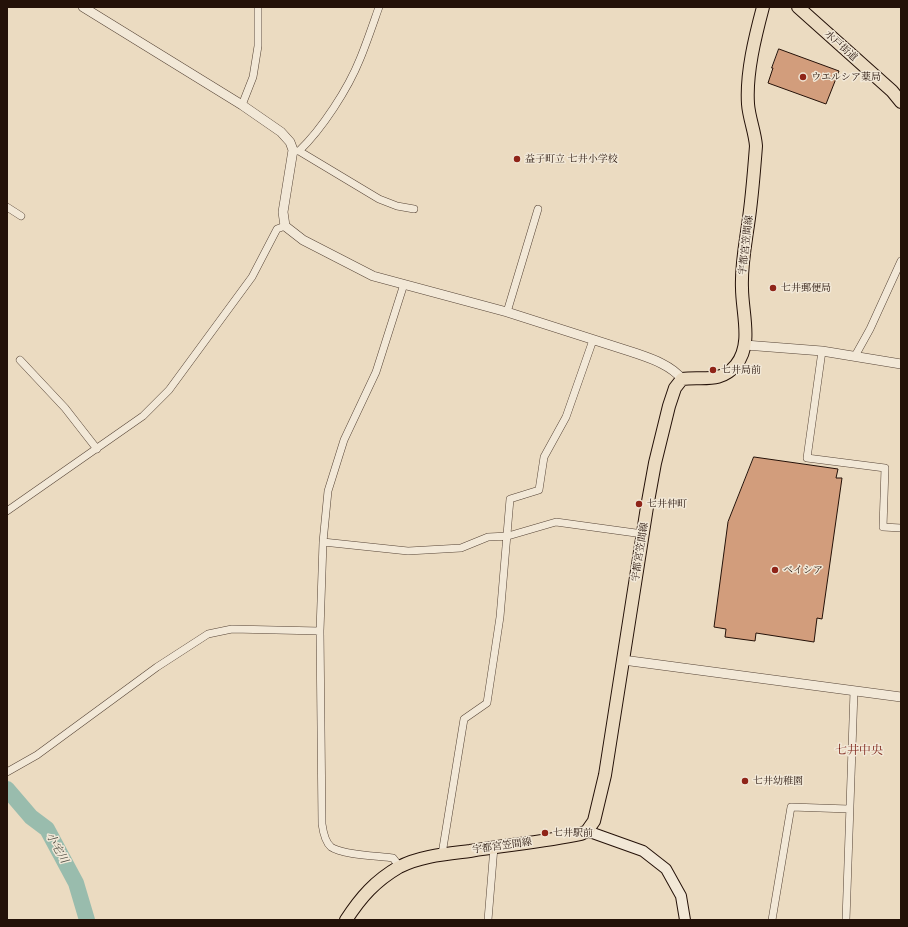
<!DOCTYPE html>
<html>
<head>
<meta charset="utf-8">
<style>
	body { margin:0 }
	#map { position:relative; width:908px; height:927px; overflow:hidden; background:#ebdbc1; font-family:"Libre Caslon Text",serif }
	canvas { display:block }
	.frame { position:absolute; inset:0; border:8px solid #241108; pointer-events:none }
</style>
</head>
<body>
<div id="map">
<canvas width="908" height="927"></canvas>
<div class="frame"></div>
</div>
<script>
const ctx = document.querySelector('canvas').getContext('2d');
ctx.lineJoin = 'round';
function stroke(path, color, width, dash) { ctx.strokeStyle = color; ctx.lineWidth = width; ctx.lineCap = dash ? 'butt' : 'round'; ctx.setLineDash(dash || []); ctx.stroke(path); }
function paint(path, color) { ctx.fillStyle = color; ctx.fill(path, 'evenodd'); }
function label(font, color, halo, rows, align = 'center') {
  ctx.font = font + ' "Libre Caslon Text","Noto Serif JP",serif'; ctx.lineWidth = 3; ctx.setLineDash([]); ctx.textBaseline = 'middle'; ctx.strokeStyle = halo; ctx.fillStyle = color; for (const [text, x, y, turn = 0] of rows) {
    ctx.save(); ctx.translate(x, y); ctx.rotate((+turn || 0) * Math.PI / 180); ctx.textAlign = isNaN(turn) ? turn : align; if (halo) ctx.strokeText(text, 0, 0); ctx.fillText(text, 0, 0); ctx.restore();
  }
}
stroke(new Path2D(`
	M7 789 31 817 47 829 76 883 87 920`), '#99bcad', 16);
const building = new Path2D(`
	M779 49 839 71 826 104 768 83 773 68H772Z
	M754 457 838 469 836 478H842L822 619 817 618 814 642 756 633 755 641 725 637 726 629 714 627 728 522Z`);
paint(building, '#d29d7c');
stroke(building, '#241108', 1);
const minor = new Path2D(`
	M242 105 253 77 258 46V7
	M296 151H299L379 199 397 206 414 209
	M299 151C322 129 348 89 360 59 367 42 373 24 379 7
	M7 207 21 216
	M507 312 538 209
	M822 351 807 458 885 468 883 527 901 528
	M855 356 870 329 901 261
	M20 360 65 408 97 449
	M7 511 143 416 169 390 252 277 277 229 285 226
	M323 542 408 551 461 548 488 537 508 536 556 522 643 534
	M7 772 37 755 157 667 208 634 232 629 320 631
	M442 854 464 719 487 703 500 617 510 499 539 490 544 457 566 417 593 340
	M400 867 393 858C379 856 342 855 331 847 325 842 323 831 322 824L320 631 323 542 328 491 344 440 376 372 404 284
	M488 920 494 847
	M772 920 791 807 849 809
	M846 920 854 691`);
const tertiary = new Path2D(`
	M83 7 242 105 281 132 290 142 293 150 283 212 285 226 303 240 373 276 507 312 632 352C649 358 670 364 682 379
	M745 345 822 351 901 364
	M623 660 901 697`);
const secondary = new Path2D(`
	M587 831 643 851 666 869 681 896 685 920`);
const primary = new Path2D(`
	M346 920C361 897 375 881 399 867 420 856 446 854 470 851 506 845 544 842 581 834L587 831 594 821 605 775 647 507 655 463 669 406 675 388 682 379C702 376 720 384 736 365 753 344 742 313 742 288 741 267 745 246 748 225 752 199 754 172 756 146 755 132 749 118 748 104 746 73 755 37 763 7`);
const trunk = new Path2D(`
	M798 7 892 91 901 102`);
stroke(minor, '#564436', 8);
stroke(tertiary, '#564436', 10);
stroke(secondary, '#241108', 12);
stroke(primary, '#241108', 14);
stroke(trunk, '#241108', 14);
stroke(minor, '#f2e8d7', 7);
stroke(tertiary, '#f2e8d7', 9);
stroke(secondary, '#f2e8d7', 10);
stroke(primary, '#ebdbc1', 12);
stroke(trunk, '#ebdbc1', 12);
for (const [x, y, r, color] of [
	[803,77,4,"#8f2418"],
	[517,159,4,"#8f2418"],
	[773,288,4,"#8f2418"],
	[713,370,4,"#8f2418"],
	[639,504,4,"#8f2418"],
	[775,570,4,"#8f2418"],
	[745,781,4,"#8f2418"],
	[545,833,4,"#8f2418"]
]) { const dot = new Path2D(); dot.arc(x, y, r, 0, 2 * Math.PI); ctx.fillStyle = color; ctx.fill(dot); stroke(dot, '#f2e8d7', 1.5); }
label('10px', '#241108', '#f2e8d7', [
	["水戸街道",841,46,42],
	["宇都宮笠間線",746,245,-83],
	["宇都宮笠間線",640,552,-81],
	["宇都宮笠間線",502,846,-8]
]);
label('10px', '#241108', '#f2e8d7', [
	["ウエルシア薬局",811,77],
	["益子町立 七井小学校",525,159],
	["七井郵便局",781,288],
	["七井局前",721,370],
	["七井仲町",647,504],
	["ベイシア",783,570],
	["七井幼稚園",753,781],
	["七井駅前",553,833]
], 'left');
label('italic 11px', '#4d4d42', '#f2e8d7', [
	["小宅川",57,848,61]
]);
label('12px', '#7a1f14', '#f2e8d7', [
	["七井中央",859,751]
]);
</script>
</body>
</html>
